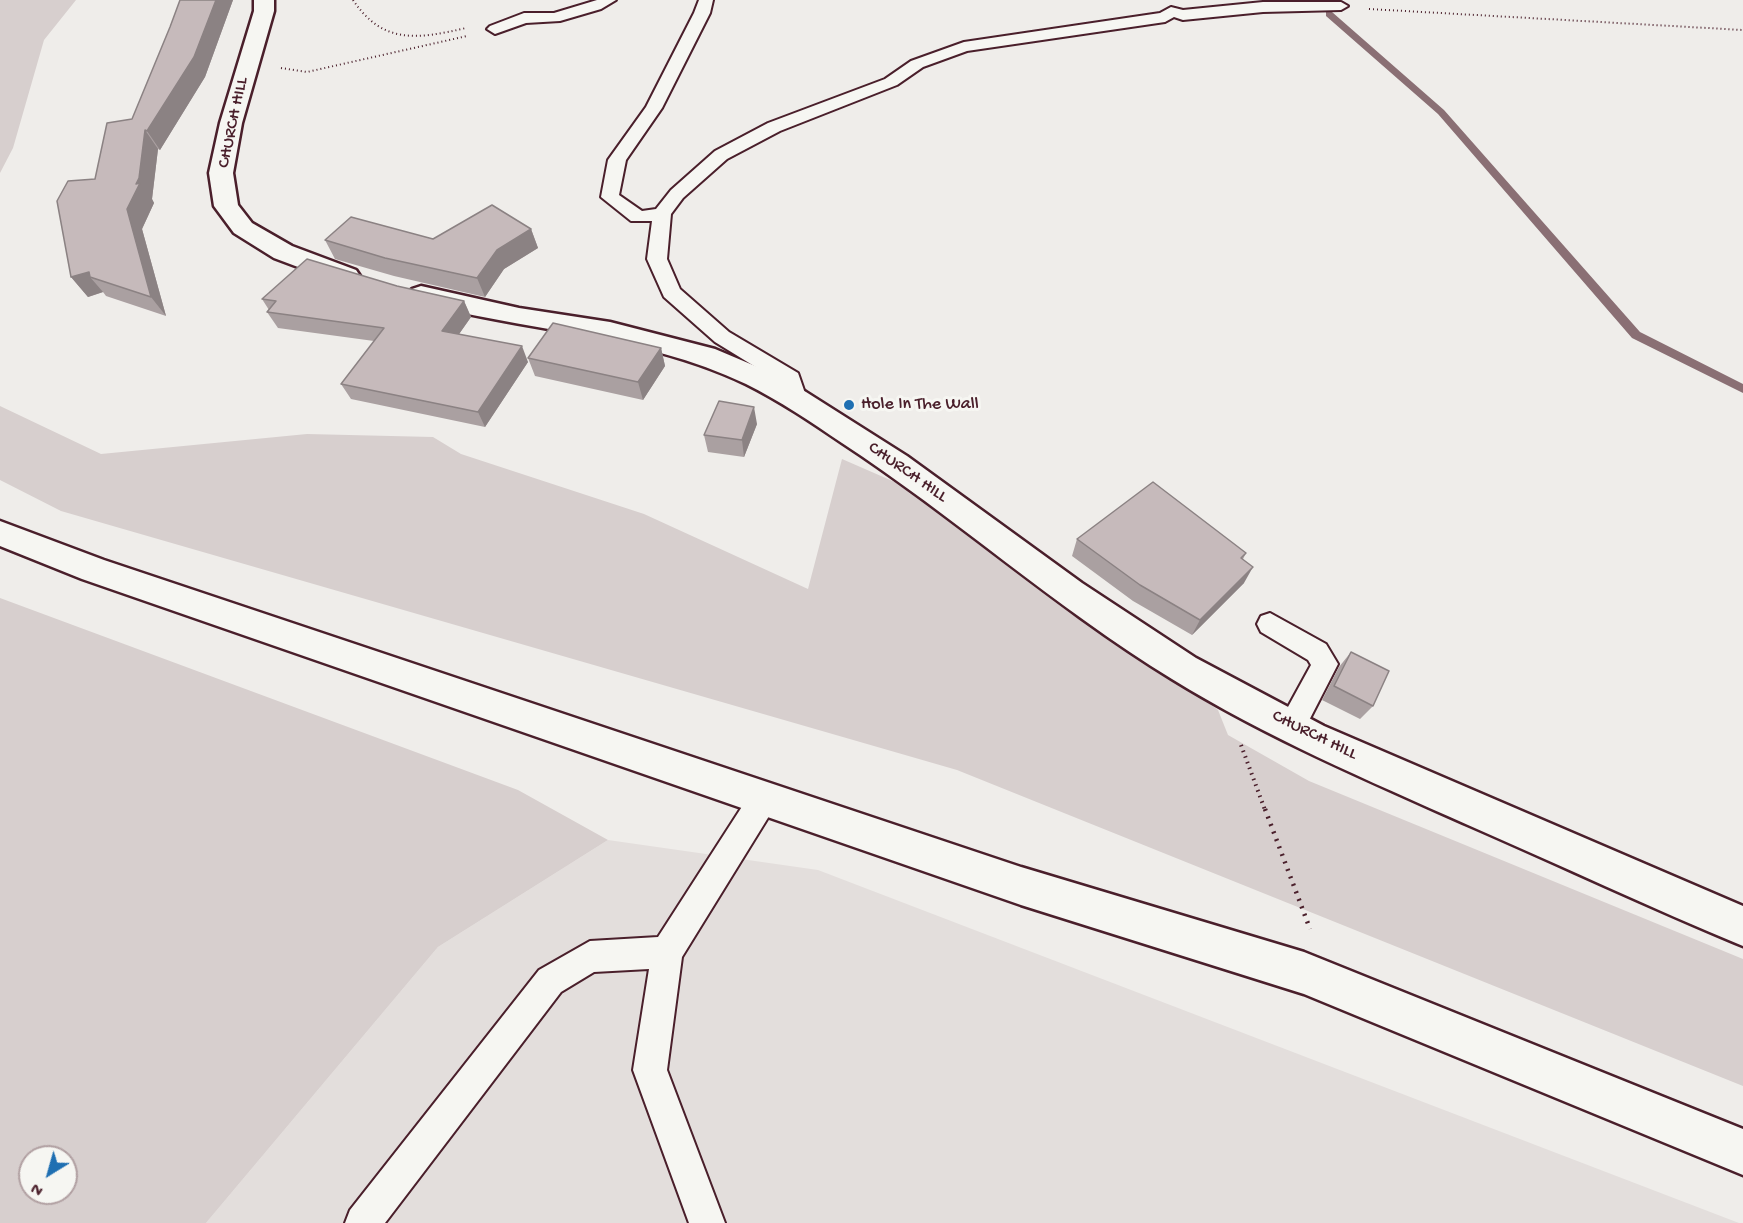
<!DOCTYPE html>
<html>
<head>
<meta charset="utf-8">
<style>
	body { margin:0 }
	#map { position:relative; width:1743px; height:1223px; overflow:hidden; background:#efedea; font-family:"Gochi Hand",sans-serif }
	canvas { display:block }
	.north { position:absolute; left:18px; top:1145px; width:60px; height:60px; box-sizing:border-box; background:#f6f6f2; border:2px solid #b1a0a2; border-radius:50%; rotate:217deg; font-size:16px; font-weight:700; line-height:24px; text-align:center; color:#4a1f2b }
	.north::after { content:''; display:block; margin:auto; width:21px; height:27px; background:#1f6fb2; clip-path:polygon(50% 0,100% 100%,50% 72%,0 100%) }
</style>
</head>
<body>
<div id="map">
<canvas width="1743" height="1223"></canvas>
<div class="north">N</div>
</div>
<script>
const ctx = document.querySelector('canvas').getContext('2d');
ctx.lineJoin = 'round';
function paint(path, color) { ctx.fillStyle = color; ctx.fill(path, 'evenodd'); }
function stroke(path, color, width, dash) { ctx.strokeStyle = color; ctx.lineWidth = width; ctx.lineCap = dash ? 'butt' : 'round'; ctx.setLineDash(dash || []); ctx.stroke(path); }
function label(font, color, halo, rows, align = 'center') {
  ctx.font = font + ' "Gochi Hand",sans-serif'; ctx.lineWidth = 6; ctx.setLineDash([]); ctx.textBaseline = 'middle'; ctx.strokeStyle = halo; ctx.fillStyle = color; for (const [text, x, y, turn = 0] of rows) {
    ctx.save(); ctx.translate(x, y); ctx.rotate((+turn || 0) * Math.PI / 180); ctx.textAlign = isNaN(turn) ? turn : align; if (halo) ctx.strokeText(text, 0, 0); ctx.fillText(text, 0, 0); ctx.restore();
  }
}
paint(new Path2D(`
	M608 840 818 870 1739 1223H206L438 947Z`), '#e3dedc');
paint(new Path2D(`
	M0 0H76L44 40 13 148 0 173Z
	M0 406 101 454 307 434 433 437 461 454 644 514 808 589 842 459 920 493 1218 710 1228 735 1309 781 1743 959V1086L957 770 61 511 0 480Z
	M0 598 518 790 608 840 438 947 206 1223H0ZM30 1157H66V1193H30Z`), '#d7cfce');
paint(new Path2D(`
	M1326 12H1332L1444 110 1640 332 1743 384V393L1632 338 1438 114 1326 16Z`), '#8a6f74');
const service = new Path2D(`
	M597 0H616L601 9 560 21 526 23 495 34 487 29 490 26 524 13H554Z
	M699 0H713L710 13 662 108 626 160 619 195 642 211 656 209 671 190 715 151 768 123 885 79 911 61 964 42 1160 13 1171 7 1183 10 1263 2H1341L1348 6 1341 10 1263 12 1183 20 1174 17 1165 22 967 51 923 67 897 85 780 131 727 159 683 198 671 214 667 259 680 289 729 332 798 373 807 399 804 405 796 407 788 405 780 382 715 342 664 297 647 259 652 221H631L601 197 608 160 646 107 694 13Z
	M1270 613 1326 644 1338 664 1301 736 1291 739 1281 736 1277 727 1311 665 1308 660 1261 632 1257 624 1261 616Z
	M764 784 774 788 778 798 774 808 682 957 667 1070 725 1223H689L633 1070 649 969 594 972 561 992 385 1223H345L350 1210 539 970 590 941 658 937 754 788Z`);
const minor = new Path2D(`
	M254 0H274V11L242 123 233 173 238 205 252 223 292 246 356 270 360 276 356 282 347 284 338 282 274 258 234 233 214 206 209 173 220 123 254 11Z
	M421 286 519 308 610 322 715 349 767 371 806 392 907 456 1082 583 1196 658 1324 726 1743 906V946C1651 908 1560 865 1468 825 1367 780 1266 737 1172 679 1056 608 955 517 842 443 811 422 780 401 746 384 641 334 523 331 412 301L408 295 412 289Z`);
const primary = new Path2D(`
	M0 521 104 560 1021 867 1304 952 1743 1129V1175L1304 994 1021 905 82 579 0 546Z`);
stroke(service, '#4a1f2b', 4);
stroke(minor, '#4a1f2b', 5);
stroke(primary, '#4a1f2b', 5);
stroke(new Path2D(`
	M353 0C383 45 418 39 466 28
	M1369 9 1743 30
	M281 68 307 72 467 36`), '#4a1f2b', 2, [1, 3]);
stroke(new Path2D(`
	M1241 745 1265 810`), '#4a1f2b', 4, [1.5, 4.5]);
stroke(new Path2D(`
	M1265 809 1310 929`), '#4a1f2b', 4.5, [2, 6]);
paint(service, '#f6f6f2');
paint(minor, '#f6f6f2');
paint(primary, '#f6f6f2');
paint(new Path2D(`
	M180 0H233L205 77 160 150 158 149 152 199 154 203 142 229 166 316 106 296 103 292 88 297 71 277 95 179 132 119 170 27Z
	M531 229 538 248 504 269 485 297 394 276 335 259 325 240 433 239Z
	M397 286 464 301 471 317 459 334 528 362 485 427 351 399 341 384 374 341 278 328 267 312 269 310 262 299Z
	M661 348 665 366 643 400 535 376 528 358Z
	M757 424 744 457 708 452 704 435Z
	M1077 539 1246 553 1243 559 1244 583 1192 635 1133 601 1072 556Z
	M1351 652 1373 706 1360 719 1322 700 1339 667Z`), '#aaa0a1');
paint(new Path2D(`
	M216 0H233L205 77 160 150 147 131Z
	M145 130 158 149 152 199 154 203 142 229 166 316 151 297 127 209 136 184Z
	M531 229 538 248 504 269 485 297 477 278 497 250Z
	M89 272 90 277 103 292 88 297 71 277Z
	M464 301 471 317 450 347 442 331Z
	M522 346 528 362 485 427 478 412Z
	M661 348 665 366 643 400 638 382Z
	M754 407 757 424 744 457 742 440Z
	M1253 567 1244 583 1192 635 1200 620Z`), '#8b8283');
const building = new Path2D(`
	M180 0H216L194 57 147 131 145 130 139 178 136 184 140 183 127 209 151 297 90 277 89 272 71 277 57 201 68 181 95 179 107 123 132 119 170 27Z
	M492 205 531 229 497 250 477 278 385 258 325 240 351 217 433 239Z
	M307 259 397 286 464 301 442 331 522 346 478 412 341 384 384 328 267 312 276 301 262 299Z
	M553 323 661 348 638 382 528 358Z
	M719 401 754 407 742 440 704 435Z
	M1153 482 1246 553 1241 558 1253 567 1200 620 1140 585 1077 539Z
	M1351 652 1389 671 1373 706 1334 686Z`);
paint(building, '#c6babb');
stroke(building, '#8b8283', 1.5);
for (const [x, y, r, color] of [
	[849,405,6,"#1f6fb2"]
]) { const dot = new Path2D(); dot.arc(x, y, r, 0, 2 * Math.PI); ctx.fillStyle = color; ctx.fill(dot); stroke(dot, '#f6f6f2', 2); }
label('18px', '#4a1f2b', '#f6f6f2', [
	["CHURCH HILL",234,123,-78],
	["CHURCH HILL",907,473,35],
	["CHURCH HILL",1314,736,26]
]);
label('18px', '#4a1f2b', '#f6f6f2', [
	["Hole In The Wall",861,405]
], 'left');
</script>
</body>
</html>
